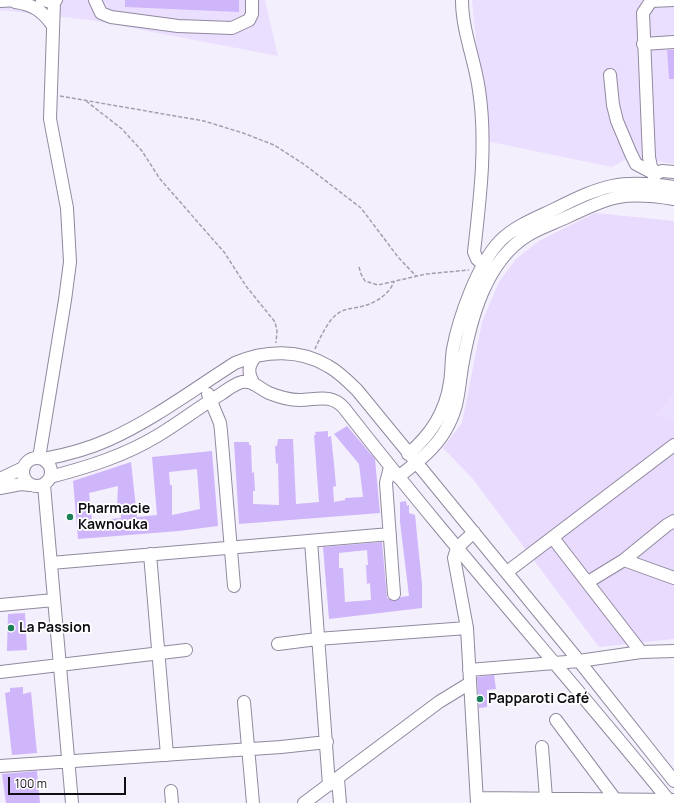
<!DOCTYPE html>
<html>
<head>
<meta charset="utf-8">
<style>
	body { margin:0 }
	#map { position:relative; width:674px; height:803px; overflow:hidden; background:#f4effd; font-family:Manrope,sans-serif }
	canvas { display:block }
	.scale { position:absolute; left:8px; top:777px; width:118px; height:18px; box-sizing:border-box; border:2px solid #0f0c14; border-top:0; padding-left:5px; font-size:12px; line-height:14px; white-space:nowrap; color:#0f0c14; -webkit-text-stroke:3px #fff; paint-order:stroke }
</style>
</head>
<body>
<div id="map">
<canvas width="674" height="803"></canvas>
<div class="scale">100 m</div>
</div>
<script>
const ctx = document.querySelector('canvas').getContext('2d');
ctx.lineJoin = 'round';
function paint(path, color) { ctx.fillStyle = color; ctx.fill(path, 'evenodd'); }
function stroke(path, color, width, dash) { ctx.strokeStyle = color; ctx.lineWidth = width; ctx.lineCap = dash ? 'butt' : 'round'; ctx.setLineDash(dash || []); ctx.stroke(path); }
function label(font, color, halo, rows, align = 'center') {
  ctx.font = font + ' Manrope,sans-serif'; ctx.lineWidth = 3.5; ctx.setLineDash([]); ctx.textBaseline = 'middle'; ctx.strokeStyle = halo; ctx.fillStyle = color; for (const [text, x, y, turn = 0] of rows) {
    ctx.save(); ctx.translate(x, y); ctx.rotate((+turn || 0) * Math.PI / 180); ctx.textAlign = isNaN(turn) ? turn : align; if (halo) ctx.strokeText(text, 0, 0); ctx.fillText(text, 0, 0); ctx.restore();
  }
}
paint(new Path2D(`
	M0 0H265L278 56 90 20 0 10Z
	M472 0H674V164L630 157 612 167 486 141Z
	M674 394V420L656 415Z`), '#ebdfff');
paint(new Path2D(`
	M595 213 674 221V394L656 415 674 420V639L599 647 472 478 443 448 462 423 482 322 499 282 515 260 539 241Z`), '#e8dbfe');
paint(new Path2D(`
	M125 0H239V12L125 7Z
	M667 50H674V79H669Z
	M347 426 375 459 380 513 239 524 234 442H249V445H251L252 473 254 472 255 491H253V504L279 505 278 463 276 464 275 446H277L278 439H293L296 504 319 502 314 435H316L315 432 328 431V437L331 436 334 464 336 486 333 487 334 502 345 500V498L363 497 359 464 334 434Z
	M212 451 218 526 179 531 78 539 73 481 131 462 137 517 157 515 152 457ZM197 469 200 509 172 515V485H170L169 472ZM118 486 117 506H120L121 518 92 521 89 493Z
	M406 501 407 506 409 505V513L415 515 422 584V608L329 619 323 547 382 542 387 598 394 601 401 597 409 596 400 522V502ZM367 550 368 565H366L367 584 370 583 371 600 345 602 343 568H339V553Z
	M25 613 27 650 7 651 8 614Z
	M494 675 496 689 487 690V707L479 708 477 677Z
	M23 687V694L31 692 37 753 12 755 5 693 10 692V688Z
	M37 771 40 803H6L2 774Z`), '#cfb5fa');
const minor = new Path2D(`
	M42 0 51 2 56 0
	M95 0 101 13 111 17 178 26 232 28 249 20 252 14V0
	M462 0C462 31 475 60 479 90 487 143 480 199 474 252L477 259 483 264
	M0 1 19 0
	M15 2C32 4 43 11 53 26
	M643 44 674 42
	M610 75 613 105 617 121 631 154 636 164 655 174
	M656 173 651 167 649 157 643 13 651 1 674 0
	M654 178 655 174 662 171 674 172
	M254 384C247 373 248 365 256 356
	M208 394 220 423 221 431 234 586
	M408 454C431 435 446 411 450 382 452 371 451 360 453 349 459 317 478 264 500 241 515 226 536 218 555 209 603 185 620 179 674 187
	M23 472a14 14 0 1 1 28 0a14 14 0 1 1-28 0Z
	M39 458 65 300 70 262 67 208 50 119 54 1
	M44 459C65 455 88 449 108 440 153 420 194 389 235 363 265 350 300 349 328 366 339 372 348 381 357 390L579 661 674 781
	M390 467 386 483 394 594
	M50 477C88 467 124 456 157 436 179 423 199 407 221 394 227 390 234 384 242 382 253 380 260 389 269 393 279 397 288 400 299 400 316 400 331 393 344 408 449 543 563 670 671 803
	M398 477C416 463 434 450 445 431 459 407 458 392 462 367 470 321 485 261 528 235 540 228 554 223 567 217 612 196 623 191 674 199
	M0 479 23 468
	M44 485 72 803
	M0 488 21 484 30 485
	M474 532 457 548 454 558 467 628 477 803
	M553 538 641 652
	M311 541 329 785
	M150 554 167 755
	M624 560 674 578
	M51 563 390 534
	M507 572 674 445
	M588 582 624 560 667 525 674 521
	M0 605 54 600
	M278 644 317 639 467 628
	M469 670 579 661 641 652 674 651
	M0 672 186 650
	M244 702 253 803
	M556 720 615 799
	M542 747 546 798
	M0 766 281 747 327 742
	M338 779 340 803
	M171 791 172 803
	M477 798 674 800
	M304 803 439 702 470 683`);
stroke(minor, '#91899f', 14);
stroke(new Path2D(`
	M60 96 204 121 243 133 274 145 305 165 361 208 398 257 416 276
	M86 101 122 129 142 151 160 179 224 252 246 286 275 322 277 331 276 343
	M359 267 361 274 365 281 378 285 426 274 469 270
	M315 349C320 338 327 322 337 314 345 308 353 309 363 306 376 303 389 294 394 282`), '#a39fab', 1.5, [4, 2]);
stroke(minor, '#fff', 12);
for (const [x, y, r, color] of [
	[70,517,4,"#1b7f58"],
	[11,628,4,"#1b7f58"],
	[480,699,4,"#1b7f58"]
]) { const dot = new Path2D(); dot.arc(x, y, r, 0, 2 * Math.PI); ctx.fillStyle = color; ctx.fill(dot); stroke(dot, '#fff', 1.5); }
label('bold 14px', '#0f0c14', '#fff', [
	["Pharmacie",78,509],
	["Kawnouka",78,525],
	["La Passion",19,628],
	["Papparoti Café",488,699]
], 'left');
</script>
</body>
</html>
